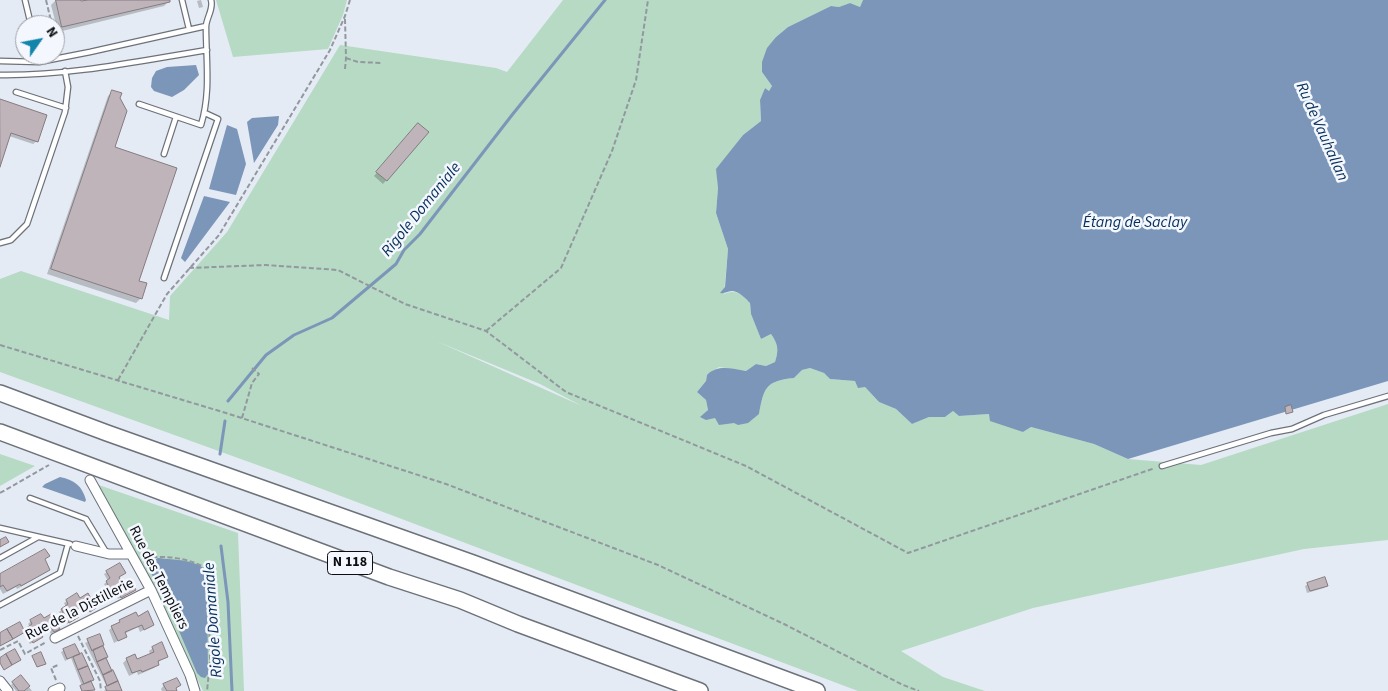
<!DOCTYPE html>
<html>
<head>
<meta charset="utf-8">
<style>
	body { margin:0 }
	#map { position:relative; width:1388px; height:691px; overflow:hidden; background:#e5ebf4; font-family:"Source Sans 3",sans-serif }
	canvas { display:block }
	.north { position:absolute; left:15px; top:15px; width:50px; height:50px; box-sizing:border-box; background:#f4f8fe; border:1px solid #979a9f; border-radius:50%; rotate:57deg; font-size:14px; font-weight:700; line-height:20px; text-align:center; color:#0c0e11 }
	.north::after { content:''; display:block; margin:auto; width:18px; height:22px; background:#1385ab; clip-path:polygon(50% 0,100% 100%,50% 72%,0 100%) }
</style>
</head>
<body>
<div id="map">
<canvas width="1388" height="691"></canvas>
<div class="north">N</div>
</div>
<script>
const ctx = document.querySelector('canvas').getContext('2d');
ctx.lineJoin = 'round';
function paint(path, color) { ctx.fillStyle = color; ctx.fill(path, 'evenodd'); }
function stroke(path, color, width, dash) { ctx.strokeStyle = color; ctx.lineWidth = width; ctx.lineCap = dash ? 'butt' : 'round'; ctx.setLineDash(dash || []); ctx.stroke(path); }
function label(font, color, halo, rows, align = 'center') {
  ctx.font = font + ' "Source Sans 3",sans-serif'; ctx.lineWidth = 5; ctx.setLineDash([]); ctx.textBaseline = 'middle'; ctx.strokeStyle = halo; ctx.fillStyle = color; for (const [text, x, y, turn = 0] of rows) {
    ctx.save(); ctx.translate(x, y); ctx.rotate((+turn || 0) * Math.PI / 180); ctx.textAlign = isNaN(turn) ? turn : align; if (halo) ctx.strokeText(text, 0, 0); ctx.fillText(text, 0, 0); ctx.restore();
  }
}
paint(new Path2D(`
	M216 0H347L343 15 328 49 233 57Z
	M563 0H863L860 7 850 3 839 7 831 6 788 27 776 37 762 72 772 86 769 91 765 88 760 100 761 121 743 135 717 169 718 188 716 213 728 249 724 294C737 289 741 294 750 303L751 314 761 339 771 334C778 344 779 350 775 362L766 366 756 364 746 371 719 367 707 375 706 381 697 392 706 400 708 410 701 417 715 418 734 423 759 414C764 388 765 381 794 378L802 370 810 368 824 373 830 379 855 381 865 387 879 402 896 409 912 424 929 417H945L953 411 959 416 989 414 1023 432 1031 427 1094 444 1128 459 1201 465 1388 404V540L1304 549 1033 608 901 651 943 677 985 691H858L285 475 0 372V279L21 271 169 320 170 296 227 232 340 45 496 68 507 72ZM436 341 540 384 582 406Z
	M0 454 35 466 0 486Z
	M93 483 238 533 244 691H203L159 599Z`), '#b6dac4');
paint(new Path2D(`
	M863 0H1388V381L1128 459 1094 444 1031 427 1023 432 990 421 989 414 959 416 953 411 945 417H929L912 424 896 409 879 402 865 387 858 388 855 381 830 379 824 373 810 368 802 370 794 378C765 381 764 388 759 414L748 423 738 425 734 423 719 425 715 418 706 420 700 417 708 410 706 400 697 392 706 381 707 375C718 364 732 369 746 371L756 364 766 366 775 362C779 350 778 344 771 334L761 339 751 314 750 303C746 299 740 292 733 291 728 291 725 294 720 293L725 287 728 249 716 213 718 188 716 169 743 135 761 121 760 100 765 88 769 91 772 86 762 72V62L767 48 776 37 788 27 831 6 839 7 850 3 860 7Z
	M196 65 199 75 184 90 172 97 154 91 151 87 152 78 156 71 167 67Z
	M279 116 278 125 254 163 247 122 252 118Z
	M227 125 237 129 246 164 236 195 209 189Z
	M204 196 230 202 185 262 181 258Z
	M60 477C75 480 82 486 86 500L85 502 42 487 45 484Z
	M158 558C173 560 198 559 207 572L208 674 205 678 201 677 197 673 167 603 150 571 151 562Z`), '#7b96b8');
paint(new Path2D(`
	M56 0H80V3L83 2V0L169 1 164 6 58 32 51 5Z
	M201 0 203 7 199 8 197 1Z
	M113 91 114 148 141 298 136 303 47 274 108 96Z
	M0 100 37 141 33 144 9 136 0 163Z
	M415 128 427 132 383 184 374 176Z
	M48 556 44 560 49 570 45 573 17 589 16 587 3 594 0 589V575Z
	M120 564 118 577 124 589 132 591 118 599 114 591 110 594 104 584 108 581 104 574Z
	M1308 584 1327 586 1324 588 1307 593 1305 586Z
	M80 599 93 610 87 613 83 606 74 611 75 619 67 624 59 612 66 607 64 603 67 601Z
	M41 615 44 620 56 630 51 634 46 626 38 631 39 639 30 644 24 633 0 646V634L24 631 30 627 28 624 31 621Z
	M137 617 153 625 140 632 138 627 124 634 125 637 114 643 109 630 120 621Z
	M99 635 107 657 105 658 120 691H104L107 687 85 643Z
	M74 645 94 690 93 691H82L80 688 82 686 71 658 65 661 61 652Z
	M153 648 167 656 157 663 158 664 154 668 138 675 137 672 129 676 123 663 127 659 136 661 150 654 149 651Z
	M21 677 32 691H16L11 685Z
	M164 685H179L175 689 176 691H162L161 689Z`), '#0003');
stroke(new Path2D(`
	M228 401 266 355 294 335 332 318 396 264 404 250 420 234 512 115 605 0
	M220 454 225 421
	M221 546 228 602 232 691`), '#7b96b8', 3);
const building = new Path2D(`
	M56 0H81V1L88 0H170V2L62 27Z
	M112 90 122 93 120 98 127 111 115 147 177 168 139 281 147 283 142 299 51 269Z
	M0 99 47 115 38 142 11 133 0 167Z
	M418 123 429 132 387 181 376 172Z
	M1291 405 1293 412 1286 414 1285 407Z
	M6 537 9 542 0 547V540Z
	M45 549 50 556 45 559 50 570 21 586 20 584 7 591 3 585 0 587V574Z
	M120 563 126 573 119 577 124 587 132 583 136 590 121 598 117 590 112 593 106 581 110 578 106 571Z
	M1325 577 1328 586 1310 591 1307 583Z
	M77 593 80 598 88 593 96 608 90 612 85 605 75 610 79 617 69 623 61 609 68 604 66 600Z
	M148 611 154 625 144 630 142 625 125 632 127 637 118 641 111 626 120 622 119 620 136 612 138 616Z
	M41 614 44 618 51 614 60 629 54 632 49 625 39 631 43 637 33 643 25 629 32 624 30 620Z
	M20 622 25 632 13 639 7 629Z
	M7 629 13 639 0 646V633Z
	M100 634 104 645 92 651 87 639Z
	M162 642 168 657 158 661 159 665 142 672 141 670 132 673 126 658 135 654 137 659 154 652 152 647Z
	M75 644 80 654 67 659 63 649Z
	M103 646 108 657 97 662 93 650Z
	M15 649 21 660 12 665 6 654Z
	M41 652 46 664 37 667 32 656Z
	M82 653 88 666 78 670 73 657Z
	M6 654 12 665 4 670 0 663V658Z
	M106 658 112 671 103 675 97 662Z
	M88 666 94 680 84 684 78 670Z
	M113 670 118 681 107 686 103 675Z
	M21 675 30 686 24 691H19L12 682Z
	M177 678 181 685 176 688 177 691H167L163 684Z
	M91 681 95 690 82 691 80 686Z
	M118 681 122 691H107L105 687Z`);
paint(building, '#bfb4ba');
stroke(building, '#857b80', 1);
const service = new Path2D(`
	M25 0 31 25
	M182 0 189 29
	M0 61 39 62 90 52 206 26
	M0 75C69 76 139 61 207 50
	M16 92 66 108
	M139 104 201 125C211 93 206 60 206 27 206 18 214 9 211 0
	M164 154 176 117
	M0 243 11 240 27 224 65 112 68 87 65 71
	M164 278 218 119 205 113
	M1162 466 1271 433 1292 429 1324 415 1388 396
	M30 498 86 519 106 552
	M0 528 70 544
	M0 558 38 537
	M0 605 60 573 68 544`);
const minor = new Path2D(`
	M90 480 151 590 190 675 195 691
	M76 546 109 554H131
	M55 638 151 590
	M0 681 8 691
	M53 691 60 688`);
const trunk = new Path2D(`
	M0 393 107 433 473 563 817 691
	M0 432 389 577 460 600 518 624 700 691`);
stroke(service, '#6d727a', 7);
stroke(minor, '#6d727a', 11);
stroke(trunk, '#6d727a', 18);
stroke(new Path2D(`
	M46 0 52 25
	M55 37 58 52
	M346 58 358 62 382 63
	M345 69 346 58 345 19
	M189 268 266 265 338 270 405 304 486 331 566 392 746 466 908 553 1155 468
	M486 331 561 268 612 151 636 80 648 0
	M0 345 226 413 446 484 658 565 784 624 903 685 919 691
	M118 380 167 294 219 235 330 50 345 16 350 0
	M242 418 252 383 259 374 252 368
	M0 493 49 465
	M145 558C165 555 192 558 208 570L210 661 207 691
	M78 636 100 681 101 691
	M0 650 18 641 25 654 46 642
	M56 680 51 668 58 665`), '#93989f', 2, [5, 2.5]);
stroke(service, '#fff', 4.5);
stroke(minor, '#fff', 9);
stroke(trunk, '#fff', 15);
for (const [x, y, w] of [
	[350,563,45]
]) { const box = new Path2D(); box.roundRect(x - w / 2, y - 11.5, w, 23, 4); ctx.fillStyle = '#f4f8fe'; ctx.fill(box); stroke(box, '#0c0e11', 1); }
label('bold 14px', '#0c0e11', null, [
	["N 118",350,563]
]);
label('15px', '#0c0e11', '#f4f8fe', [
	["Rue des Templiers",158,578,63],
	["Rue de la Distillerie",80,610,-27]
]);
label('italic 16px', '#062e5a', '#f4f8fe', [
	["Ru de Vauhallan",1321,132,66],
	["Rigole Domaniale",422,210,-51],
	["Étang de Saclay",1135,223],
	["Rigole Domaniale",214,620,-94]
]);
</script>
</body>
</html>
